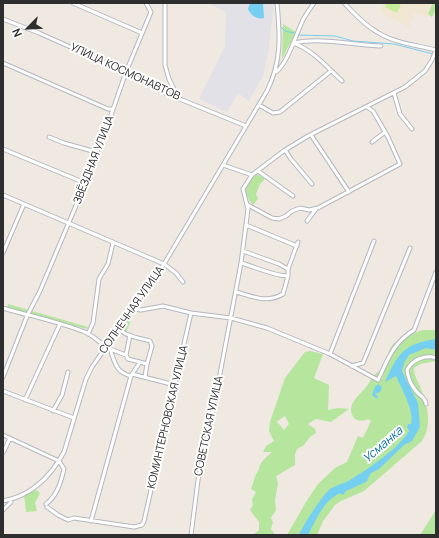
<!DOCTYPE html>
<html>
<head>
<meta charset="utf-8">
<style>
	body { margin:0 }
	#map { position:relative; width:439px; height:538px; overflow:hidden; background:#efe9e1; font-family:Manrope,sans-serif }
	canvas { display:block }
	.frame { position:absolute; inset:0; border:4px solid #2e2e2e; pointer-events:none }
	.north { position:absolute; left:8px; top:8px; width:40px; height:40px; -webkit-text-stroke:3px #fff; paint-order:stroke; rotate:246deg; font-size:11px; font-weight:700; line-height:16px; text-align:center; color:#2e2e2e }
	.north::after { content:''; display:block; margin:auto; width:14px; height:18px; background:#2e2e2e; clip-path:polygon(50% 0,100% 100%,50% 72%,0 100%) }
</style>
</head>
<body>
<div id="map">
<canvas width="439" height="538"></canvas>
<div class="frame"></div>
<div class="north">N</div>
</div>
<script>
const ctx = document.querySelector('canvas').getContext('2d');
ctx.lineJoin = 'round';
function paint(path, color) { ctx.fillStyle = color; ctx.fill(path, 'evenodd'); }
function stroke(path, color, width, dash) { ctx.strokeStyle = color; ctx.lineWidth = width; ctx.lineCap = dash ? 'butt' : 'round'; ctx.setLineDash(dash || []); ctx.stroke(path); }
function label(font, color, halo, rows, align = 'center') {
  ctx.font = font + ' Manrope,sans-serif'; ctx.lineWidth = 4; ctx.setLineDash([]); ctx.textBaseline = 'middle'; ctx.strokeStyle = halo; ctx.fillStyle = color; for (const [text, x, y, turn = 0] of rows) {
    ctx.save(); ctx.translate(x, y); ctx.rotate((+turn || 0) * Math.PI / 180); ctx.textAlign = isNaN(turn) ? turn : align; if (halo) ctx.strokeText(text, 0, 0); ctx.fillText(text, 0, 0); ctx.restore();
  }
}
paint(new Path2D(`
	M208 3H274L268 54 263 76 249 101 238 93 227 112 199 99 225 46 226 12Z`), '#e3e1e8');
paint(new Path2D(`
	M384 3H436L428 17 414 13 409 27 387 16 380 10Z`), '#f0e6d1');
paint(new Path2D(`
	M433 3H436V10L432 17 428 14Z
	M283 24 296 32 282 59Z
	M257 174 265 179 260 184 256 194 258 199 253 205 249 200 245 191 252 178Z
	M8 304 88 327 87 329 7 308Z
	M133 312H135L126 332 121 329Z
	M423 330H436V361L420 364 414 368C414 375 417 380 420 386 427 404 433 424 422 441L364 491 341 501 335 505 323 521 317 535H287L306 502 318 484 335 468 347 462 358 436 363 438 371 421 368 419C363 421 359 422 354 418 345 405 359 396 367 386 370 381 372 377 376 373L381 371C384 365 388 352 391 347 397 338 413 333 423 330Z
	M310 351 323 354 314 378 329 385 328 410 338 408 349 409 331 422 316 419 308 424 315 429 316 433 311 436 303 446 297 449 295 454V465L276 476 278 483 275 501 276 510 271 518 273 522 271 529 274 533 273 535H253L259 530V522L250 510 253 505 252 499 256 492 251 489 256 474 259 470C259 462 267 457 272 452H263L266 446 274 441 269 431 270 422 285 378 305 352ZM285 416 289 424 284 430 279 424 276 422Z
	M36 490 40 493 35 503 37 511 26 512 24 495Z
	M436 510V535H420Z`), '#b6e59e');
paint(new Path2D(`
	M387 3H397L401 5 397 13 385 7Z`), '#c9ec9a');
paint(new Path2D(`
	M250 3H263L264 18C258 20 250 15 248 9Z
	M436 339V350L426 348 409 355 404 363 402 371 418 403 420 427 412 441 404 445 379 469 371 473 366 482 346 491 343 495 340 493C323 501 316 520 308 535H299C304 524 321 497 330 489 336 485 344 484 350 480 368 469 398 449 409 431L407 427 408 424H411C415 411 401 388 396 376L385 382C398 353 404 344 436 339Z
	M378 384 382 387 380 392 375 394 378 397 377 399 372 395 375 387Z`), '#75cff0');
stroke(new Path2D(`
	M281 27 285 31 294 33
	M299 35 335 36 353 41 394 44 433 54`), '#75cff0', 1);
const minor = new Path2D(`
	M73 3 142 33
	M165 3V65L169 79 178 98
	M344 3C354 13 364 25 377 32 394 43 416 45 436 50
	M3 19 39 33 126 72 165 93 246 126
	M293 43C323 37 352 45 381 46
	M293 43C313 50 327 67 342 81
	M3 63 108 109H113
	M276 72C287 64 296 35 302 22 305 15 310 9 314 3
	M394 93 400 114 412 129
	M259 105 273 113 280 112 331 71
	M311 135 349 192
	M49 137 64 143 96 152
	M372 142 385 132
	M3 149 85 183
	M285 150 291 159 312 184
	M223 165 252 175
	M258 171 293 196
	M3 195 164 264 176 273 183 282
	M248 205 272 218 279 219 286 216 292 211 300 208 309 210 318 208 400 164 388 137 373 111 367 107
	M307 221 316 209
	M246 225 297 246
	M243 251 279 264 288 269
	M3 253 24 204
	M241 263C256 267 273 276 288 276V269L298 242
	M236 292C252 296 266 304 283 294L288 276
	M3 308C30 316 61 322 87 333 95 337 102 345 110 349 115 362 115 372 131 376
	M133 309 141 310 163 306 191 313 231 318 267 328 330 354 378 380C388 359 393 343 414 330L436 272
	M88 334 93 323 99 279 108 264 113 243
	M110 349 126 355 128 359 140 362
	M330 354 374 241
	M126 355 130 335
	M351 366 363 363 410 248
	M132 374 171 384 176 382
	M3 377 27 316 40 291 75 208 110 118 126 72 151 12 146 3
	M145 377 147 364
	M3 391 74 418
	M25 400 60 324
	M426 404C426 398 420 396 416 391 411 385 408 378 407 370 412 360 425 354 436 358
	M53 411 62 395 68 372
	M3 435 59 461 64 469C61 482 57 496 46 504
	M3 453 10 438
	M3 501C31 496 51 476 64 452L86 379 92 367 164 264 267 91C282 61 280 35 277 3
	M47 507 58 515 68 520 74 518 134 527 142 525 144 521 191 313
	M3 510 11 502V499
	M91 521 131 376 140 362 147 364 152 346 150 341C141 338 125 337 119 328
	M191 535 198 480 216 395 241 263 248 209 243 189 252 175 285 150 308 136 405 87 425 71 432 60 436 50`);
stroke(minor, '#b4b7c1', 5);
stroke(minor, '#fff', 3);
label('11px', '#2e2e2e', '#fff', [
	["УЛИЦА КОСМОНАВТОВ",125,72,25],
	["ЗВЁЗДНАЯ УЛИЦА",94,160,-69],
	["СОЛНЕЧНАЯ УЛИЦА",132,310,-55],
	["КОМИНТЕРНОВСКАЯ УЛИЦА",168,417,-77],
	["СОВЕТСКАЯ УЛИЦА",209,426,-78]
]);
label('italic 12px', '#0d6fa3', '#fff', [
	["Усманка",383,445,-41]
]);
</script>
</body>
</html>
